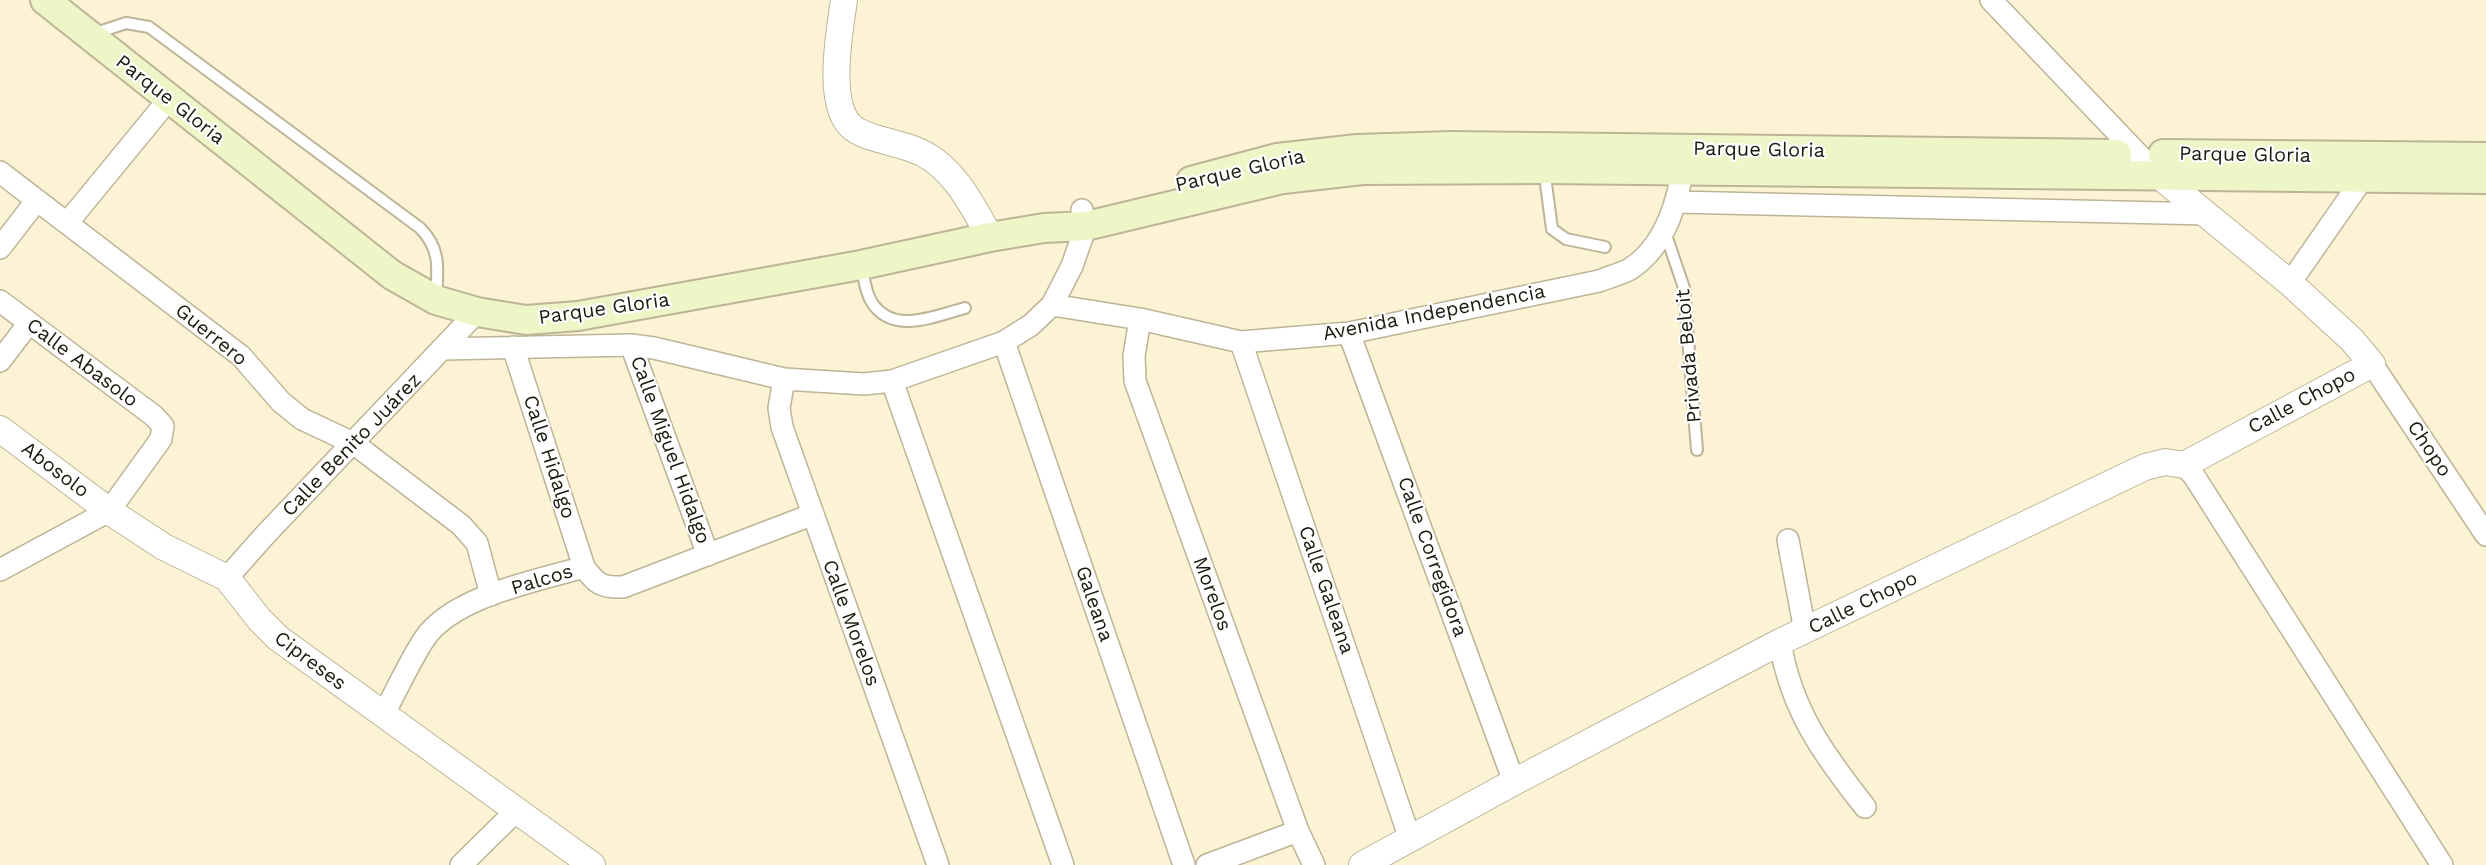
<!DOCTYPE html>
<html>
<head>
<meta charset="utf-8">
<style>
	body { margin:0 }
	canvas { display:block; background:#fcf2d4 }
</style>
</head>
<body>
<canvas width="2486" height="865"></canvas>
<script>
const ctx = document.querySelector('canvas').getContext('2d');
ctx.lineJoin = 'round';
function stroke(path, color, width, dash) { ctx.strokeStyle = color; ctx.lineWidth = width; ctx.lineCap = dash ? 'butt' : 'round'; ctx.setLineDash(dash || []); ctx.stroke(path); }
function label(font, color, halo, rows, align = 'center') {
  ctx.font = font + ' "Work Sans",sans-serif'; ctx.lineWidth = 4.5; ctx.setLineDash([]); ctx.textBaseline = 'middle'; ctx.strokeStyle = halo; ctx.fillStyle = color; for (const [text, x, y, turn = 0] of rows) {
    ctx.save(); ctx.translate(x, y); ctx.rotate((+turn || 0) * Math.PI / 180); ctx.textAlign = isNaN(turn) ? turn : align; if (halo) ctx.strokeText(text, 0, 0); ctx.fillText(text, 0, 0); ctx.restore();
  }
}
const service = new Path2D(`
	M93 34 126 23 149 27 420 228C441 249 438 269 436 296
	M1544 169 1552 229 1566 239 1605 247
	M1664 229 1684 288 1697 450
	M861 265C864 276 865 291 871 301 892 336 934 316 965 308`);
const minor = new Path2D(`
	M1991 0 2157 174
	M0 172 241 356 281 402 302 419 353 443 461 525 477 543 491 595
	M1675 202 2208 214
	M68 222 169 99
	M0 248 37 200
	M2290 283 2363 178
	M0 301 154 416 163 426 161 439 109 511 0 570
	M1052 305 1072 266 1086 226 1082 210
	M1140 319 1134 356 1135 381 1298 831 1314 865
	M1349 333 1514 782
	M1004 342 1184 865
	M1241 342 1410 839
	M631 345 708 555
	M513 347 584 567
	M443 349 631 345 654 348 784 379 864 384 892 381 1004 342 1031 325 1052 305 1140 319 1241 342 1349 333 1599 281C1609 277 1621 274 1630 269 1665 247 1681 197 1683 158
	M0 361 29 323
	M2372 364 2486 535
	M784 379 779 408 782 427 938 865
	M892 381 1063 865
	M2184 465 2194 476 2442 865
	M1788 540 1805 631
	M227 578 265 535 477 312
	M1780 642C1791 710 1824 755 1865 807
	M383 715C397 690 409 662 425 638 454 596 537 581 584 567 596 584 602 588 623 587L811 515
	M461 865 516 811
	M1207 865 1298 831`);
const tertiary = new Path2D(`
	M844 0C840 30 825 106 853 128 868 140 904 143 922 153 955 169 973 207 990 237
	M0 429 109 511 164 547 227 578 259 619 278 638 592 865
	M1362 865 1514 782 1780 642 2145 467 2165 462 2184 465 2372 364 2352 340 2290 283 2157 174`);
const secondary = new Path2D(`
	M45 0 392 275 436 300 477 312 526 320 578 316 861 265 990 237 1044 228 1086 226 1283 179 1362 170 1544 169 2486 179
	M2163 154 2486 157
	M1191 181 1277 158 1357 149 1451 146 2117 154`);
stroke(service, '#bdb497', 14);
stroke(minor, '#bdb497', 24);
stroke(tertiary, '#bdb497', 28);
stroke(secondary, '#bdb497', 32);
stroke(service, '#fff', 10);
stroke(minor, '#fff', 21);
stroke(tertiary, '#fff', 26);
stroke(secondary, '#eef5c6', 28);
label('20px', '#1c190e', '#fff', [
	["Parque Gloria",170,100,38],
	["Parque Gloria",1759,150,1],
	["Parque Gloria",2245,155,1],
	["Parque Gloria",1240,171,-13],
	["Parque Gloria",604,309,-8],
	["Avenida Independencia",1434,313,-11],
	["Guerrero",211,335,39],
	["Privada Beloit",1689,356,-95],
	["Calle Abasolo",82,363,37],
	["Calle Chopo",2302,401,-28],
	["Calle Benito Juárez",352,445,-46],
	["Chopo",2429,449,56],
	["Calle Miguel Hidalgo",670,450,70],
	["Calle Hidalgo",549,457,72],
	["Abosolo",55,470,37],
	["Calle Corregidora",1432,557,70],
	["Palcos",542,580,-17],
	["Calle Galeana",1326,590,71],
	["Morelos",1212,594,70],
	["Calle Chopo",1863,603,-26],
	["Galeana",1094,604,71],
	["Calle Morelos",851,623,70],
	["Cipreses",310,661,37]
]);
</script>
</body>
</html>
